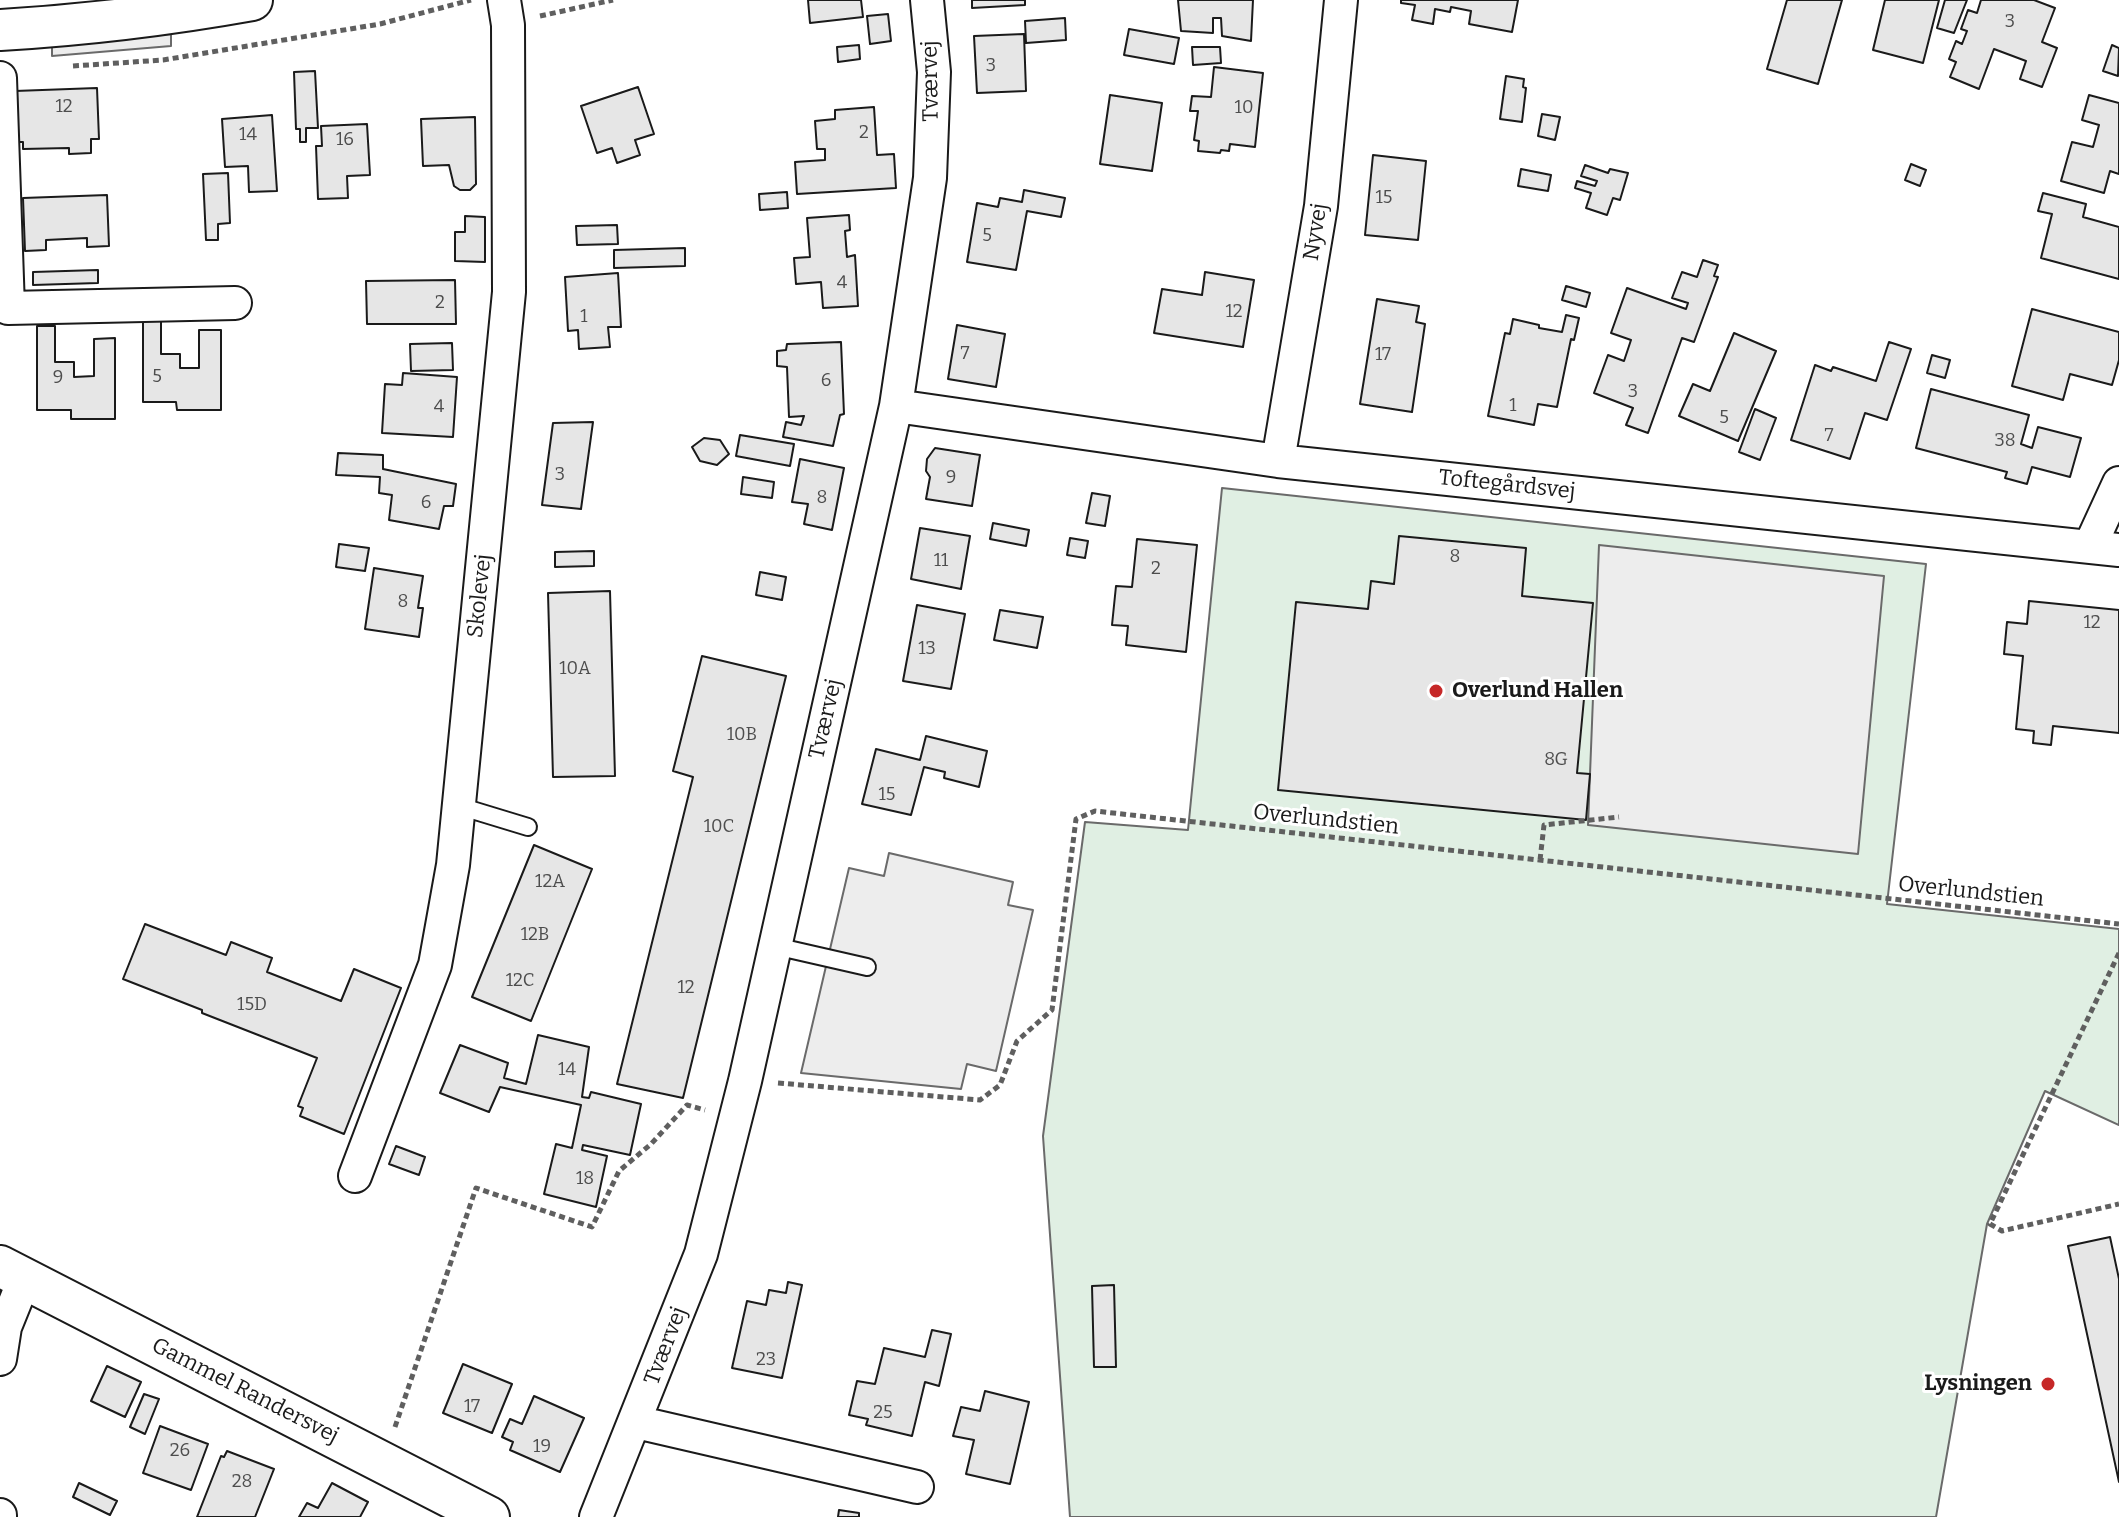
<!DOCTYPE html>
<html>
<head>
<meta charset="utf-8">
<style>
	body { margin:0 }
	canvas { display:block; background:#fff }
</style>
</head>
<body>
<canvas width="2119" height="1517"></canvas>
<script>
const ctx = document.querySelector('canvas').getContext('2d');
ctx.lineJoin = 'round';
function paint(path, color) { ctx.fillStyle = color; ctx.fill(path, 'evenodd'); }
function stroke(path, color, width, dash) { ctx.strokeStyle = color; ctx.lineWidth = width; ctx.lineCap = dash ? 'butt' : 'round'; ctx.setLineDash(dash || []); ctx.stroke(path); }
function label(font, color, halo, rows, align = 'center') {
  ctx.font = font + ' Bitter,serif'; ctx.lineWidth = 6; ctx.setLineDash([]); ctx.textBaseline = 'middle'; ctx.strokeStyle = halo; ctx.fillStyle = color; for (const [text, x, y, turn = 0] of rows) {
    ctx.save(); ctx.translate(x, y); ctx.rotate((+turn || 0) * Math.PI / 180); ctx.textAlign = isNaN(turn) ? turn : align; if (halo) ctx.strokeText(text, 0, 0); ctx.fillText(text, 0, 0); ctx.restore();
  }
}
const green = new Path2D(`
	M1222 488 1926 564 1887 904 2119 929V1125L2045 1091 1987 1224 1936 1517H1070L1043 1136 1085 822 1188 830Z`);
paint(green, '#e0efe3');
stroke(green, '#6a6a6a', 2);
const parking = new Path2D(`
	M171 34V46L52 56V44Z
	M1599 545 1884 576 1858 854 1588 825Z
	M889 853 1013 882 1008 905 1033 910 996 1071 967 1064 961 1089 801 1073 849 868 884 876Z`);
paint(parking, '#ededed');
stroke(parking, '#6a6a6a', 2);
const building = new Path2D(`
	M808 0H861L863 17 810 23Z
	M972 0H1025V5L972 8Z
	M1178 0H1253L1251 41 1222 36 1221 18H1213V33L1181 31Z
	M1401 0H1518L1512 32 1469 24 1471 11 1451 7 1450 12 1435 9 1433 24 1412 20 1415 5 1401 3Z
	M1787 0H1842L1818 84 1767 69Z
	M1885 0H1939L1923 63 1873 50Z
	M1945 0H1967L1954 33 1937 28Z
	M1981 0H2034L2055 8 2042 42 2057 48 2042 87 2020 79 2026 61 1994 49 1979 89 1950 77 1956 62 1949 59 1956 41 1962 44 1967 31 1961 29 1968 10 1977 13Z
	M888 14 891 41 870 44 867 16Z
	M1065 18 1066 40 1026 43 1025 21Z
	M1129 29 1179 38 1174 64 1124 55Z
	M1024 34 1026 91 977 93 974 36Z
	M859 45 860 59 838 62 837 47Z
	M2112 45 2119 48 2118 76 2103 71Z
	M1192 47H1220L1221 63 1193 65Z
	M1214 67 1263 73 1255 147 1230 144 1229 151 1221 150 1220 153 1198 151 1199 141 1194 140 1198 111H1190L1192 96 1211 97Z
	M315 71 318 128H306V142H300V129H296L294 72Z
	M1506 76 1524 79 1523 87 1526 88 1522 122 1500 119Z
	M638 87 654 134 635 140 640 155 617 163 612 148 597 153 581 106Z
	M97 88 99 139H91V153L69 154V148L23 149V142H17L15 91Z
	M1110 95 1162 103 1152 171 1100 164Z
	M2089 95 2119 103V174L2110 171 2104 193 2061 181 2072 142 2093 147 2099 125 2082 120Z
	M874 107 877 155 894 154 896 188 797 194 795 162 825 160V149H817L815 121 835 119V110Z
	M1542 114 1560 117 1555 140 1538 136Z
	M272 115 277 191 249 192 248 166 225 167 222 119Z
	M475 117 476 184 470 190H460L454 186 449 165 423 166 421 119Z
	M367 124 370 175 347 176 348 198 318 199 316 146H322L321 126Z
	M1373 155 1426 161 1418 240 1365 235Z
	M1911 164 1926 170 1920 186 1905 180Z
	M1585 165 1608 173 1610 169 1628 173 1620 200 1613 198 1607 215 1586 208 1591 193 1575 188 1577 181 1595 186 1597 181 1581 176Z
	M1521 169 1551 175 1548 191 1518 186Z
	M228 173 230 223 218 224V240H206L203 174Z
	M1024 190 1065 198 1061 217 1027 211 1016 270 967 262 977 203 998 207 1000 198 1022 202Z
	M787 192 788 208 760 210 759 194Z
	M2043 193 2086 204 2083 217 2119 227V279L2041 258 2052 214 2038 211Z
	M107 195 109 246 87 247V238L46 240V250L25 251 23 198Z
	M849 215 850 230 845 231 847 257 855 255 858 306 823 308 821 282 796 284 794 258 810 257 807 218Z
	M465 216 485 217V262L455 261V232H465Z
	M617 225 618 244 577 245 576 226Z
	M685 248V266L614 268V250Z
	M1703 260 1718 265 1714 276 1718 277 1694 342 1682 338 1648 433 1626 425 1633 408 1594 393 1608 355 1624 361 1631 340 1611 333 1627 288 1686 309 1688 303 1672 298 1682 272 1697 277Z
	M98 270V283L33 285V272Z
	M1205 272 1254 280 1243 347 1154 333 1162 289 1202 295Z
	M618 273 621 327H608L610 347 579 349 578 330 568 331 565 277Z
	M455 280 456 324H367L366 281Z
	M1566 286 1590 293 1586 307 1562 300Z
	M1377 299 1419 306 1416 322 1425 324 1412 412 1360 404Z
	M2032 309 2119 332V360L2112 385 2070 374 2063 400 2012 386Z
	M1566 315 1579 318 1574 340 1571 339 1557 407 1538 404 1534 425 1488 416 1505 333 1510 334 1513 319 1539 325V328L1562 332Z
	M143 317H161V354H180V368H199V330H221V410H177L176 402H143Z
	M957 325 1005 334 996 387 948 379Z
	M37 326H55V362H74V377L94 376V339L115 338V419H71V410H37Z
	M1734 333 1776 351 1738 441 1679 416 1693 384 1710 391Z
	M841 342 844 414 840 415 833 446 783 437 786 422 801 425 804 416 789 417 787 367 777 366V351L786 350 787 344Z
	M1889 342 1911 349 1887 420 1865 413 1850 459 1791 440 1815 365 1831 371 1833 367 1876 381Z
	M452 343 453 370 411 371 410 344Z
	M1932 355 1950 360 1945 378 1927 373Z
	M403 373 457 377 453 437 382 433 385 384 402 385Z
	M1931 389 2029 415 2021 444 2032 448 2038 427 2081 438 2070 477 2032 467 2027 484 2005 478 2007 472 1916 448Z
	M1755 409 1776 418 1760 460 1739 452Z
	M593 422 581 509 542 505 553 423Z
	M740 435 794 444 790 466 736 456Z
	M704 438 720 440 729 454 717 465 700 461 692 447Z
	M935 448 980 455 972 506 926 499 930 477 926 471 927 459Z
	M338 453 383 455V469L456 484 453 506H444L439 529 389 520 392 495 379 493 380 477 336 475Z
	M800 459 844 468 832 530 804 524 808 504 792 502Z
	M743 477 774 482 772 498 741 494Z
	M1092 493 1110 496 1105 526 1086 523Z
	M993 523 1029 530 1026 546 990 539Z
	M920 528 970 536 961 589 911 579Z
	M1399 536 1526 548 1522 596 1593 603 1577 773 1590 774 1586 820 1278 790 1296 602 1368 609 1371 581 1394 584Z
	M1070 538 1088 541 1085 558 1067 555Z
	M1137 539 1197 545 1186 652 1126 645 1128 626 1112 625 1116 586 1132 587Z
	M339 544 369 548 365 571 336 567Z
	M594 551V566L555 567V552Z
	M374 568 423 576 418 608H423L419 637 365 629Z
	M760 572 786 577 782 600 756 595Z
	M610 591 615 776 553 777 548 593Z
	M2029 601 2119 610V733L2053 726 2051 745 2033 743 2034 731 2016 729 2023 656 2004 654 2007 622 2027 624Z
	M917 605 965 614 951 689 903 681Z
	M1000 610 1043 617 1037 648 994 640Z
	M702 656 786 676 683 1098 617 1084 693 777 673 771Z
	M926 736 987 751 979 787 944 778 945 772 924 767 911 815 862 804 876 749 920 760Z
	M534 845 592 869 531 1021 472 997Z
	M145 924 226 955 231 942 272 958 267 972 341 1001 354 969 401 988 344 1134 300 1116 303 1108 298 1106 317 1058 202 1013V1010L123 979Z
	M538 1035 589 1047 582 1097 589 1098 591 1092 641 1104 630 1155 583 1145 582 1150 607 1156 596 1207 544 1194 556 1144 572 1148 581 1105 500 1087 489 1112 440 1093 460 1045 508 1063 504 1078 526 1084Z
	M396 1146 425 1157 419 1175 389 1164Z
	M2110 1237 2119 1279V1482L2068 1246Z
	M788 1282 802 1285 782 1378 732 1368 747 1301 766 1305 769 1290 786 1293Z
	M1114 1285 1116 1367H1094L1092 1286Z
	M932 1330 951 1334 939 1386 925 1382 912 1436 866 1425 868 1419 849 1415 857 1381 875 1384 884 1348 925 1357Z
	M463 1364 512 1384 492 1433 443 1413Z
	M107 1366 141 1382 125 1417 91 1401Z
	M985 1391 1029 1402 1010 1484 966 1474 974 1440 953 1436 961 1407 980 1411Z
	M144 1394 159 1399 145 1434 130 1427Z
	M534 1396 584 1418 560 1472 510 1450 513 1442 502 1437 510 1419 522 1424Z
	M160 1426 208 1444 191 1490 143 1473Z
	M227 1451 274 1469 255 1517H197L221 1456 224 1457Z
	M79 1483 117 1501 110 1515 73 1497Z
	M332 1483 368 1502 360 1517H299L307 1503 318 1508Z
	M839 1510 859 1513V1517H838Z`);
paint(building, '#e6e6e6');
stroke(building, '#1a1a1a', 2);
const service = new Path2D(`
	M459 806 528 827
	M775 946 867 967`);
const minor = new Path2D(`
	M0 78 8 308 235 303
	M896 406 1278 461 2119 550
	M1278 461 1321 206 1341 0
	M2090 546 2119 483
	M355 1176 435 965 453 865 509 292 508 25 504 0
	M0 1359 5 1327 24 1280
	M636 1422 917 1487
	M0 1515V1517
	M596 1517 701 1254 745 1081 896 406 930 178 934 72 927 0`);
const tertiary = new Path2D(`
	M0 30C85 25 168 15 252 0
	M0 1266 489 1517`);
stroke(service, '#1a1a1a', 20);
stroke(minor, '#1a1a1a', 36);
stroke(tertiary, '#1a1a1a', 44);
stroke(new Path2D(`
	M540 16 613 0
	M73 66 163 60 380 24 471 0
	M1540 860 1544 825 1619 817
	M2119 953 1990 1224 2002 1231 2119 1204
	M778 1083 980 1100 1000 1085 1017 1041 1052 1010 1076 819 1095 811 2119 924
	M395 1427 476 1188 592 1227 619 1171 651 1144 687 1105 705 1110`), '#5f5f5f', 5, [6, 4]);
stroke(service, '#fff', 16);
stroke(minor, '#fff', 32);
stroke(tertiary, '#fff', 40);
for (const [x, y, r, color] of [
	[1436,691,8,"#c62828"],
	[2048,1384,8,"#c62828"]
]) { const dot = new Path2D(); dot.arc(x, y, r, 0, 2 * Math.PI); ctx.fillStyle = color; ctx.fill(dot); stroke(dot, '#fff', 3); }
label('18px', '#4d4d4d', null, [
	["3",2010,22],
	["3",991,66],
	["12",64,107],
	["10",1244,108],
	["2",864,133],
	["14",248,135],
	["16",345,140],
	["15",1384,198],
	["5",987,236],
	["4",842,283],
	["2",440,303],
	["12",1234,312],
	["1",584,317],
	["7",965,354],
	["17",1383,355],
	["5",157,377],
	["9",58,378],
	["6",826,381],
	["3",1633,392],
	["1",1513,406],
	["4",439,407],
	["5",1724,418],
	["7",1829,436],
	["38",2005,441],
	["3",560,475],
	["9",951,478],
	["8",822,498],
	["6",426,503],
	["8",1455,557],
	["11",941,561],
	["2",1156,569],
	["8",403,602],
	["12",2092,623],
	["13",927,649],
	["10A",575,669],
	["10B",742,735],
	["8G",1556,760],
	["15",887,795],
	["10C",719,827],
	["12A",550,882],
	["12B",535,935],
	["12C",520,981],
	["12",686,988],
	["15D",252,1005],
	["14",567,1070],
	["18",585,1179],
	["23",766,1360],
	["17",472,1407],
	["25",883,1413],
	["19",542,1447],
	["26",180,1451],
	["28",242,1482]
]);
label('22px', '#1a1a1a', '#fff', [
	["Tværvej",931,81,-91],
	["Nyvej",1316,232,-81],
	["Toftegårdsvej",1507,485,6],
	["Skolevej",480,596,-84],
	["Tværvej",826,719,-77],
	["Overlundstien",1326,820,6],
	["Overlundstien",1971,892,6],
	["Tværvej",666,1346,-69],
	["Gammel Randersvej",245,1391,27]
]);
label('bold 22px', '#1a1a1a', '#fff', [
	["Overlund Hallen",1452,691],
	["Lysningen",2032,1384,"right"]
], 'left');
</script>
</body>
</html>
